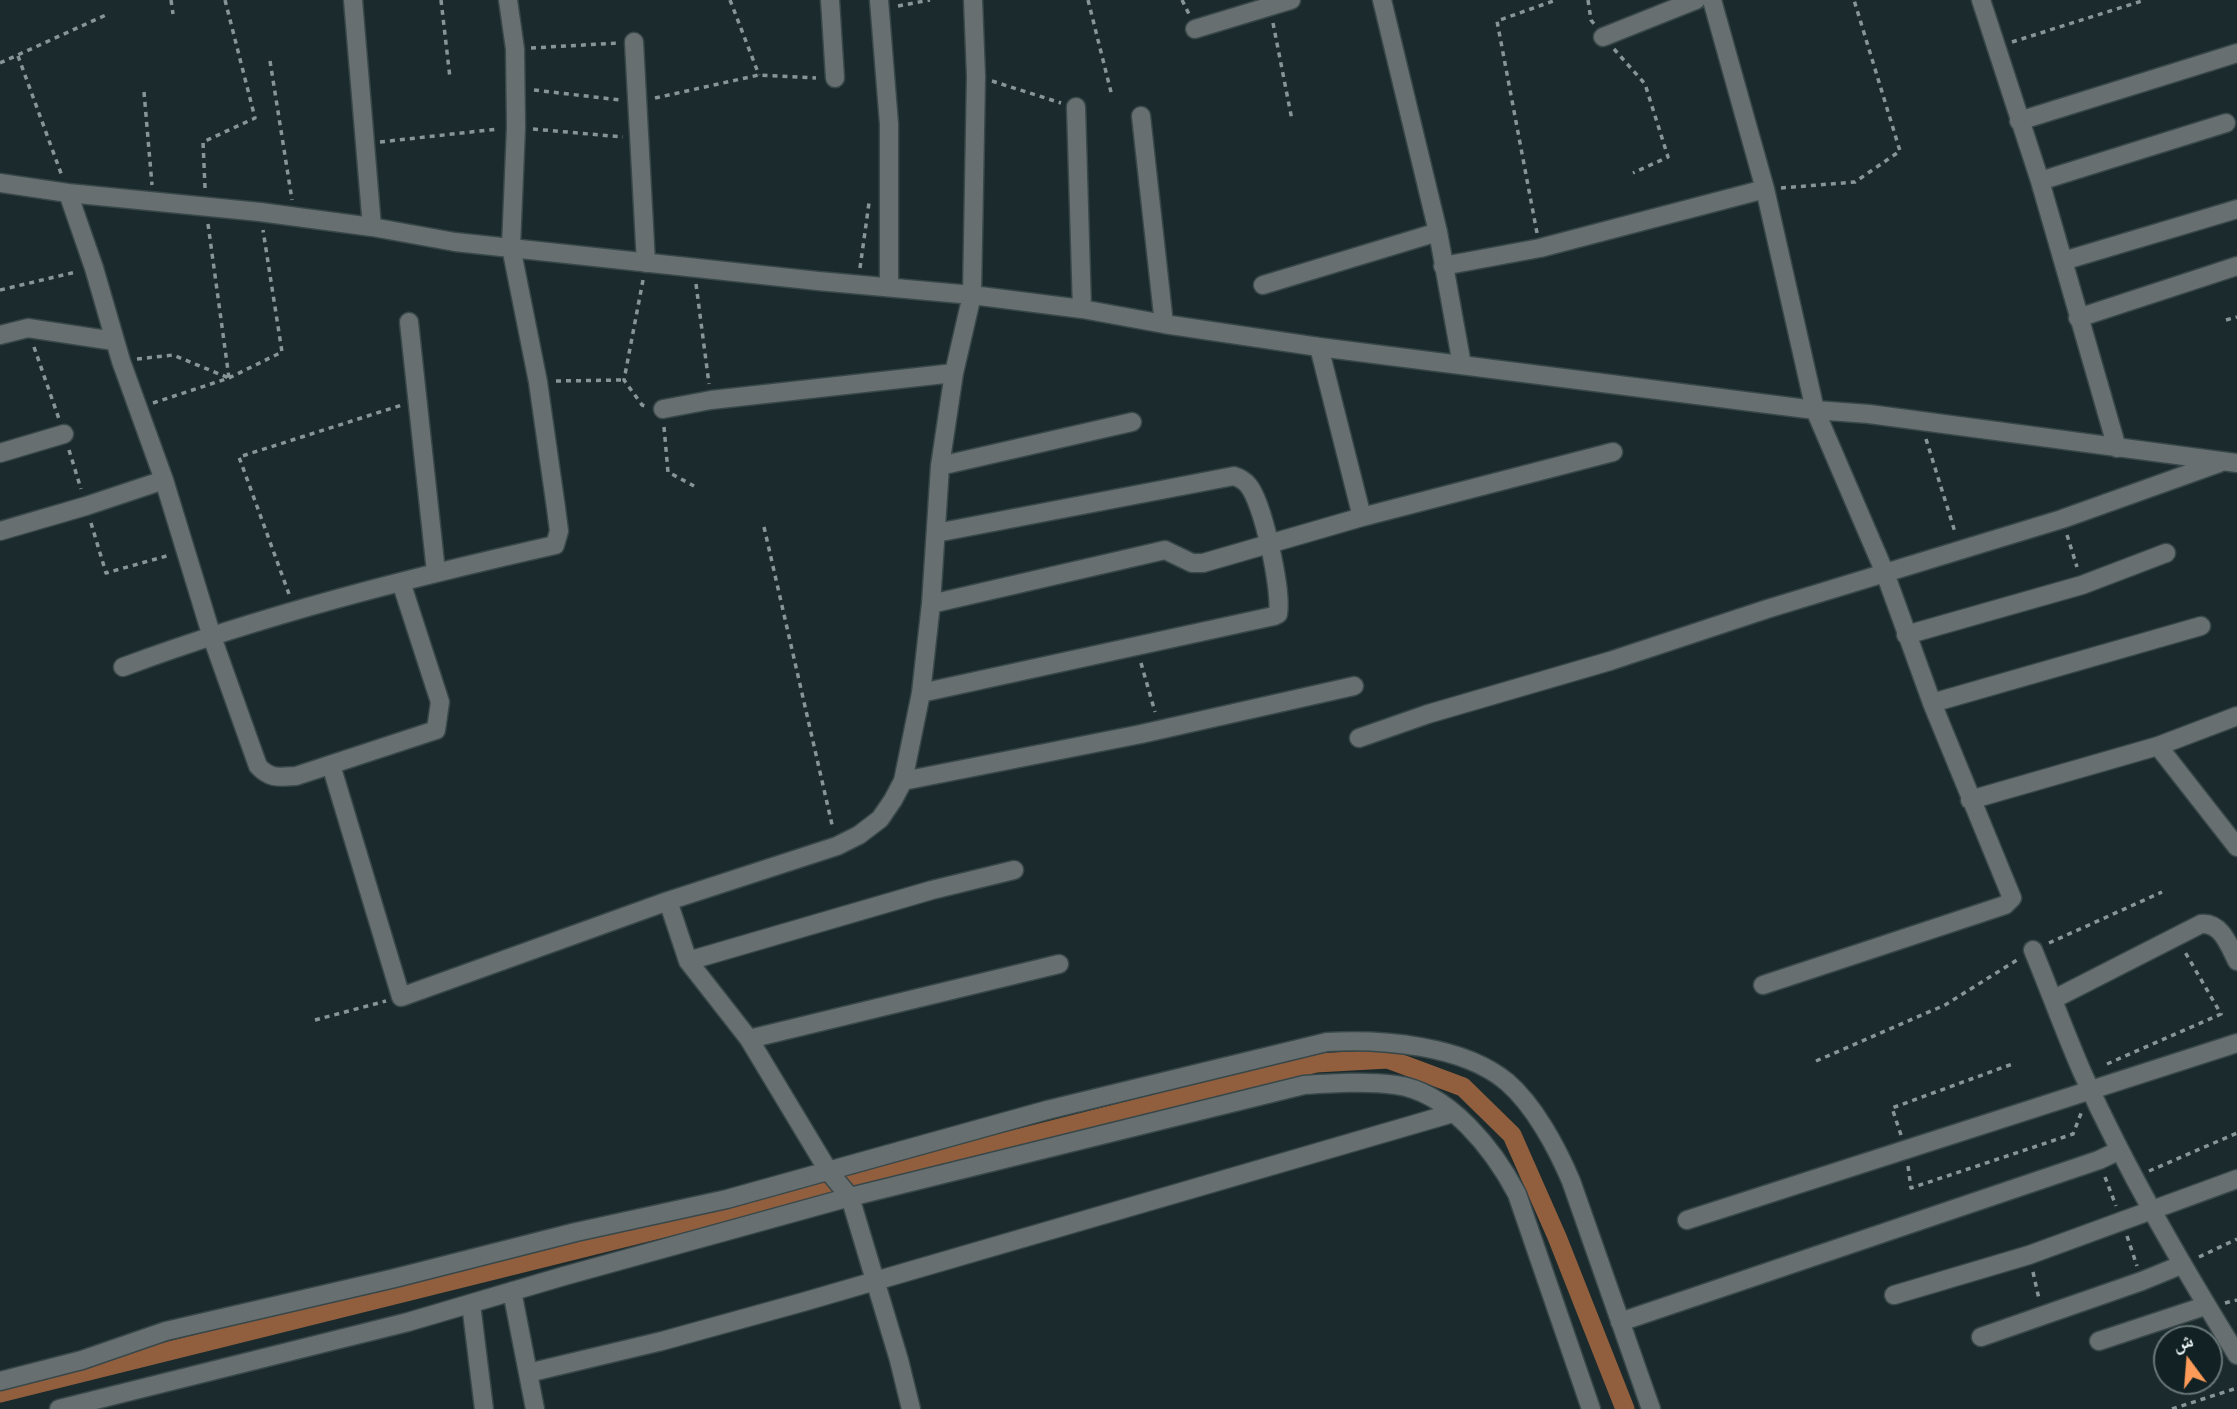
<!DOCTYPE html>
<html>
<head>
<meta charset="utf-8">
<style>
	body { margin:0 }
	#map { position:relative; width:2237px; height:1409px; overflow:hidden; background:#1b2b2d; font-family:"Noto Serif","Noto Naskh Arabic",serif }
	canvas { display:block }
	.north { position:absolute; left:2153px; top:1325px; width:70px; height:70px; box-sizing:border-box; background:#122123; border:2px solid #697677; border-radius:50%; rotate:344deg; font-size:19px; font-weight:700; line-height:28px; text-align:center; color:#ebf5f6 }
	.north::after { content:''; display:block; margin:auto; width:24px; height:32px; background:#fe9b58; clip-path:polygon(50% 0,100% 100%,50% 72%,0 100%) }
</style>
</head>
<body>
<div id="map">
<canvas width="2237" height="1409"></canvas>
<div class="north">ش</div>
</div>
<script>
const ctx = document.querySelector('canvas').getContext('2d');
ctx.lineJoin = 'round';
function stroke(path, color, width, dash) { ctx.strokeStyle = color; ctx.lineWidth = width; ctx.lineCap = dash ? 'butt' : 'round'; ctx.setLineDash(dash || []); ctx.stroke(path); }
stroke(new Path2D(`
	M0 1393 804 1193 1316 1063 1388 1059 1463 1087 1512 1135 1557 1237 1625 1409`), '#925f3e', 19);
const minor = new Path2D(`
	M353 0 372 227
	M830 0 835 78
	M879 0 889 124V287
	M1382 0 1438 232 1462 365
	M1712 0 1765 189 1815 410 1885 573 1932 703 2012 898 2005 905 1763 985
	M1981 0 2040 181 2117 448
	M1195 29 1291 0
	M1603 37 1696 0
	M634 42 646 263
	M1076 107 1082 309
	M1141 116 1164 324
	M2019 121 2237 53
	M2040 181 2226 123
	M0 183 68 193 260 212 372 227 455 242 818 281 972 295 1082 309 1164 324 1319 347 1815 410 1869 414 2237 463
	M68 193 94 268 121 361 164 480 212 637 258 766C270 779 278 777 296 776L436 730 440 702 401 582
	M2063 261 2237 209
	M1443 266 1540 248 1765 189
	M1263 285 1438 232
	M2078 318 2237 266
	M409 322 436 572
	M0 335 28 328 114 341
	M1319 347 1362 517
	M663 409 711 400 954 373
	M0 453 64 434
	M940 466 1132 422
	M0 531 86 506 164 480
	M931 604 1165 550 1192 563H1203L1362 517 1613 452
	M1906 635 2082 585 2166 553
	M123 667C263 615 409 578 555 545L559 531 556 508 538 382 511 247 516 127 515 49 508 0
	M921 693 1274 616 1278 614C1282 591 1263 502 1248 485 1244 480 1240 478 1234 476L936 533
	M1932 703 2201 626
	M1359 738 1428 714 1610 661 1767 609 2062 519 2219 463
	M2158 746 2237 847
	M331 765 401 997 668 901 837 846 859 835 880 819 893 800 903 781 921 693 931 604 940 466 954 373 972 295 976 76 973 0
	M903 781 1141 734 1354 686
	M1970 800 2158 746 2237 716
	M668 901 688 961 749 1039 829 1172 850 1197 899 1360 911 1409
	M2033 950C2050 991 2065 1033 2083 1074 2127 1171 2181 1264 2237 1355
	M688 961 932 890 1014 870
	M2054 999 2201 924C2221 922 2229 945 2237 961
	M749 1039 1059 964
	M1687 1220 2237 1043
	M512 1291 535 1409
	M1894 1295 2029 1255 2237 1179
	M471 1304 484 1409
	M1620 1322 2099 1160 2120 1150
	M1981 1337 2142 1281 2181 1265
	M2099 1341 2205 1306
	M528 1373 662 1341 803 1302 1453 1113
	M0 1381 82 1360 166 1331 395 1278 576 1232 727 1199 1047 1110 1327 1042C1382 1039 1463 1045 1507 1082 1534 1105 1557 1148 1571 1181L1651 1409
	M59 1409 408 1322 564 1276 850 1197 1304 1085C1335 1083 1366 1081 1396 1085 1449 1092 1494 1150 1517 1194L1591 1409`);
stroke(minor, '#384749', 21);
stroke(new Path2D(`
	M171 0 173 14
	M441 0 450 78
	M730 0 759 75
	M1088 0 1112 96
	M1182 0 1189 14
	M1588 0 1591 20 1594 24
	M898 6 930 0
	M1273 23 1292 120
	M2012 42 2145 0
	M531 48 618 43
	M1614 49 1645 84 1668 157 1633 173
	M18 56 62 176
	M270 61 292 200
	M0 63 108 14
	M992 81 1061 103
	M534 90 620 100
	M144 92 152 185
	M655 98 759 75 816 78
	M533 129 623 137
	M380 142 498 129
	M205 188 203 142 255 118 225 0
	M1781 188 1855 182 1900 151 1854 0
	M208 224 229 378
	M1537 233 1497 21 1556 0
	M860 268 869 203
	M643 280 624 380 642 405 645 406
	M696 284 709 384
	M0 290 76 272
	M2226 320 2237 317
	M34 347 59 419
	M137 359 173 355 229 378
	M556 381 624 380
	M153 403 229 378 282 352 263 230
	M664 427 668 472 694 486
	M1926 439 1955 532
	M69 450 81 489
	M91 523 106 573 170 555
	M764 527 833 829
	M2067 535 2077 567
	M289 594 239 457 402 405
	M1141 663 1155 712
	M2049 943 2162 892
	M315 1020 386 1001
	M1816 1061 1945 1005 2017 960
	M2107 1064 2221 1014 2185 952
	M1901 1135 1892 1108 2015 1063
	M1908 1166 1911 1188 2073 1134 2082 1111
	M2149 1171 2237 1133
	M2105 1177 2116 1206
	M2127 1236 2137 1266
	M2199 1257 2237 1239
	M2033 1272 2039 1299
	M2225 1303 2237 1300
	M2172 1409 2237 1388`), '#889596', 3.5, [5, 5]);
stroke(minor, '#676f70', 18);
</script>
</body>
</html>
